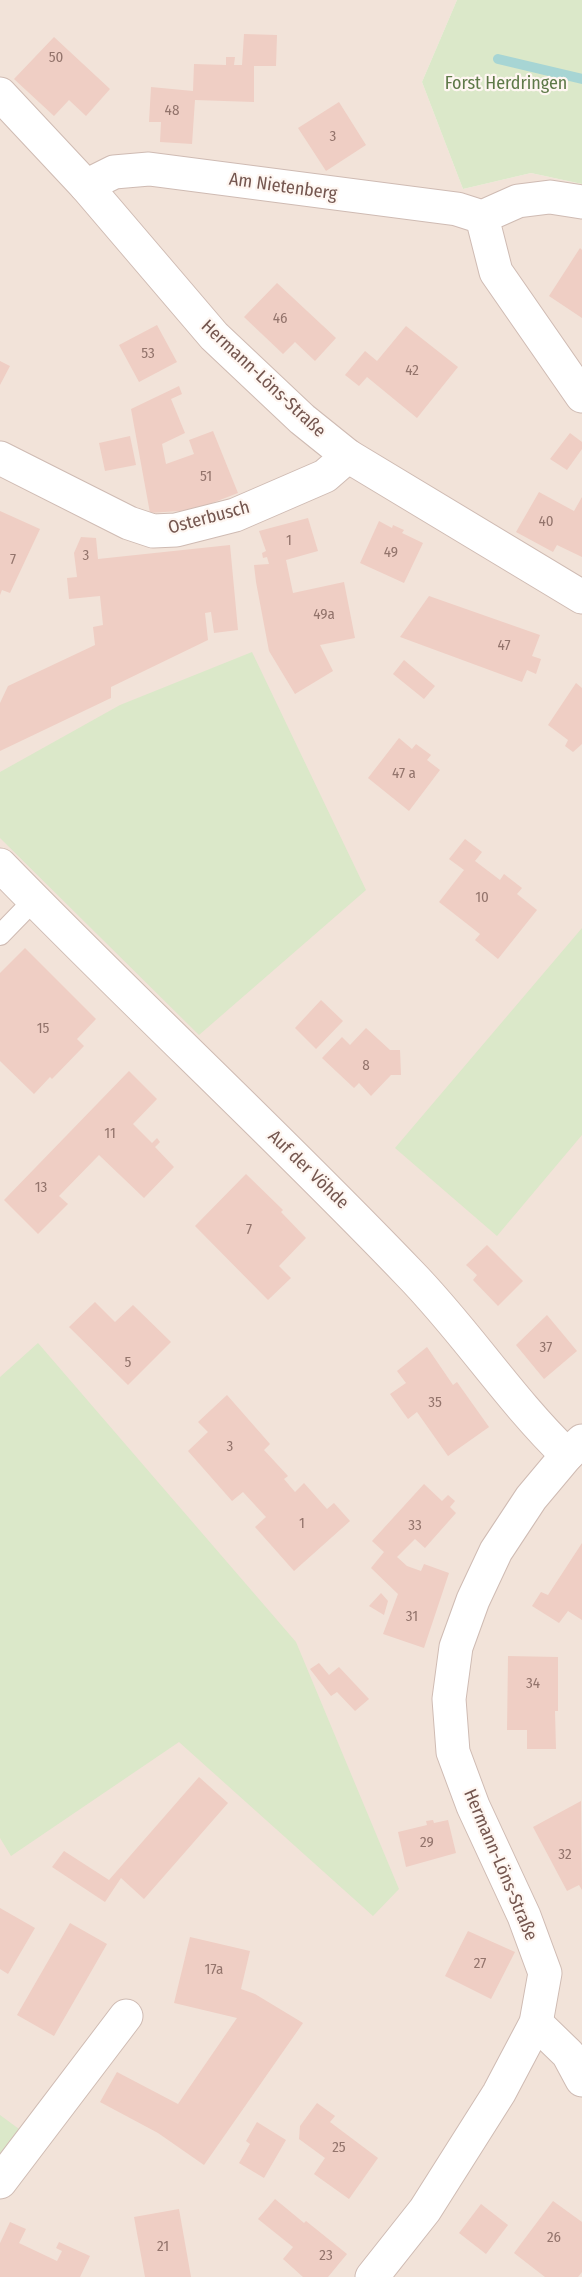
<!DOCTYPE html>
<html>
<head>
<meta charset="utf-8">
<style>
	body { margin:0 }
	canvas { display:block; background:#fbf2ea }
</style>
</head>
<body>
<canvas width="582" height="2277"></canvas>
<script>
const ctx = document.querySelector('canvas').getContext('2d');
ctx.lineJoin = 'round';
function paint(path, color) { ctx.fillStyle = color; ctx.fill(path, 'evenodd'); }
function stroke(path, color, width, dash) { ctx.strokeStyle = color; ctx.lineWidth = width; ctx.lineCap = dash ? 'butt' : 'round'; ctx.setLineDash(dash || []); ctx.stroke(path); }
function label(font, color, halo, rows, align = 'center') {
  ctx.font = font + ' "Fira Sans Condensed",sans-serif'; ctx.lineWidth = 4.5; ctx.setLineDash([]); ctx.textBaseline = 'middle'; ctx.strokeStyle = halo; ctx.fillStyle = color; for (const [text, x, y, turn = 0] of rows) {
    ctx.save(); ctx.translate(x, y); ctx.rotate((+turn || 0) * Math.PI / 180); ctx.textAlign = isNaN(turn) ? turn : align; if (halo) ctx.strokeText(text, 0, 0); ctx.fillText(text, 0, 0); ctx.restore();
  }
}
paint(new Path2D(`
	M0 0H457L422 82 463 189 531 173 582 184V2277H0Z`), '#f2e3d9');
paint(new Path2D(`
	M457 0H582V184L531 173 463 189 422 82Z
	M252 652 366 890 199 1035 0 838V772L120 705Z
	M582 928V1135L497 1236 395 1148Z
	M38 1343 296 1642 399 1889 373 1916 179 1742 11 1856 0 1838V1377Z
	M0 2115 19 2129 0 2154Z`), '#dbe8c9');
stroke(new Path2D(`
	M498 59 582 79`), '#a7d5d4', 10);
paint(new Path2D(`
	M244 34 277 35 276 66H254V102L195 100 192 144 160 142 161 122H149L151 87 193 91 194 64 226 65V57H235L234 65H242Z
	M54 37 110 89 86 116 69 100 54 116 14 79Z
	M339 102 366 145 326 171 298 128Z
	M580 248 582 250V318L549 296Z
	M277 283 336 338 315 361 295 342 283 354 244 317Z
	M157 325 177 362 139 382 119 345Z
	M406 326 458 367 417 418 367 377 359 386 345 375 365 351 377 361Z
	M0 361 10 366 0 385Z
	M179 386 182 394 171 399 185 433 162 444 166 464 194 454 189 440 213 431 238 493 194 510 150 513 131 409Z
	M570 433 582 442V449L567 470 550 459Z
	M130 436 136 465 105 471 99 443Z
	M539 492 574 511 582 497V557L557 545 553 552 516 532Z
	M0 511 40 529 10 593 2 590 0 595Z
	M308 518 318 551 286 560 293 593 344 582 355 638 320 645 333 671 295 694 269 651 256 582 254 565 269 564 267 557 263 558 262 553 266 551 259 531Z
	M379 521 392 528 393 525 404 530 402 533 423 543 404 583 360 563Z
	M81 537 96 538 98 559 230 545 238 630 214 633 211 612 205 613 208 640 111 687V698L0 751V703L8 686 95 645 93 627 103 625 100 596 69 599 67 578 77 577 74 553Z
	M429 596 540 635 532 656 541 659 536 674 527 670 522 682 400 637Z
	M404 660 435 686 424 699 393 674Z
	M576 683 582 688V744L573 752 565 746 568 740 548 725Z
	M399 738 412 749 416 744 431 755 427 760 440 770 409 811 368 778Z
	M465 839 482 852 475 861 500 880 504 874 522 888 517 894 537 910 498 959 475 940 480 934 439 902 464 870 449 859Z
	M25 948 96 1019 77 1039 84 1046 52 1079 50 1077 34 1094 0 1061V973Z
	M321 1000 343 1021 316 1049 295 1028Z
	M366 1028 390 1050H400L401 1075H391L371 1096 359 1083 354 1088 322 1058 342 1037 350 1045Z
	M129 1071 157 1099 133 1124 152 1143 157 1138 160 1142 155 1147 174 1167 144 1198 99 1155 59 1196 68 1204 38 1234 4 1200Z
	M246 1174 283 1210 281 1212 306 1238 279 1266 291 1278 268 1300 195 1226Z
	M487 1245 523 1281 498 1306 473 1280 477 1275 466 1265Z
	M95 1302 115 1322 133 1305 171 1342 128 1385 69 1327Z
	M547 1315 577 1351 544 1379 516 1345Z
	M427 1347 453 1385 457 1382 489 1427 448 1456 417 1412 408 1419 390 1394 406 1383 397 1371Z
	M227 1395 270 1444 264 1450 288 1476 284 1479 295 1492 304 1483 327 1509 334 1503 350 1521 294 1571 255 1527 266 1517 243 1492 232 1501 188 1451 208 1432 198 1422Z
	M424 1484 442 1501 448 1495 455 1501 450 1507 456 1513 425 1548 415 1539 397 1557 407 1566 421 1571 424 1564 449 1573 424 1648 383 1634 398 1594 371 1568 384 1552 372 1541Z
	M582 1543V1620L568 1611 559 1623 532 1606 541 1592 548 1595Z
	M381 1593 388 1601 384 1615 369 1606Z
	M508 1656 558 1657V1711H555L556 1749H527V1730H507Z
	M319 1663 329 1675 339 1667 369 1699 355 1711 337 1692 331 1696 310 1669Z
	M199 1777 228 1803 144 1899 121 1878 105 1902 52 1867 64 1851 109 1880Z
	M581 1801 582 1890 579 1885 567 1891 533 1827Z
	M433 1820 434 1823 448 1820 456 1853 406 1867 398 1832 427 1825 426 1821Z
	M0 1908 35 1928 8 1974 0 1969Z
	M70 1923 107 1944 54 2036 17 2015Z
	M468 1931 515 1952 491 1999 445 1976Z
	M190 1937 250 1951 241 1989 255 1994 303 2023 204 2165 158 2133 100 2102 117 2072 178 2104 237 2018 174 2003Z
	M317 2103 335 2116 330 2122 378 2158 349 2199 314 2174 325 2158 299 2139 300 2126Z
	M257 2122 286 2140 264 2178 239 2163 250 2144 246 2141Z
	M275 2199 304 2223 306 2221 347 2254 328 2277H303L283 2259 293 2247 258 2219Z
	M553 2201 582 2222V2272L578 2277H545L514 2253Z
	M481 2204 508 2225 486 2254 459 2233Z
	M179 2209 191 2277H145L134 2217Z
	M10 2222 26 2229 19 2243 57 2261 62 2251 56 2248 59 2242 90 2256 80 2277H0V2243Z`), '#efcec4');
const service = new Path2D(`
	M0 935 34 900`);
const minor = new Path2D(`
	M86 186 114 172 149 169 457 209 482 217 496 272 582 396
	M482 217 518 201 550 197 582 202
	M0 458 129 523 153 531 176 530 235 515 325 476 348 456
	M0 865C134 1003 276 1134 409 1273 465 1330 509 1399 567 1455
	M536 2023 568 2054 582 2080
	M0 2182 126 2016`);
const tertiary = new Path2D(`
	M0 94 86 186 214 336 302 419 348 456 582 597
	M372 2277 425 2210 499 2093 536 2023 545 1973 524 1916 473 1806 453 1752 449 1699 456 1647 473 1600 496 1551 531 1498 567 1455 582 1441`);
stroke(service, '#cfbbb3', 22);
stroke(minor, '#cfbbb3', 35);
stroke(tertiary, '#cfbbb3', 35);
stroke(service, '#fff', 20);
stroke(minor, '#fff', 33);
stroke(tertiary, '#fff', 33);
label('15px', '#93746c', null, [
	["50",56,58],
	["48",172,111],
	["3",333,137],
	["46",280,319],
	["53",148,354],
	["42",412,371],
	["51",206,477],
	["40",546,522],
	["1",289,541],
	["49",391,553],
	["3",86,556],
	["7",13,560],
	["49a",324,615],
	["47",504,646],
	["47 a",404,774],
	["10",482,898],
	["15",43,1029],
	["8",366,1066],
	["11",110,1134],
	["13",41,1188],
	["7",249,1230],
	["37",546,1348],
	["5",128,1363],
	["35",435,1403],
	["3",230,1447],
	["1",302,1524],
	["33",415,1526],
	["31",412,1617],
	["34",533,1684],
	["29",427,1843],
	["32",565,1855],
	["27",480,1964],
	["17a",214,1970],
	["25",339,2148],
	["26",554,2238],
	["21",163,2247],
	["23",326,2256]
]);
label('18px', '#5e7948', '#fef6f1', [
	["Forst Herdringen",506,84]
]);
label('18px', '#74564f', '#fef6f1', [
	["Am Nietenberg",283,187,8],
	["Hermann-Löns-Straße",263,379,43],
	["Osterbusch",209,518,-15],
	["Auf der Vöhde",308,1170,44],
	["Hermann-Löns-Straße",500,1865,67]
]);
</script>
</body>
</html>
